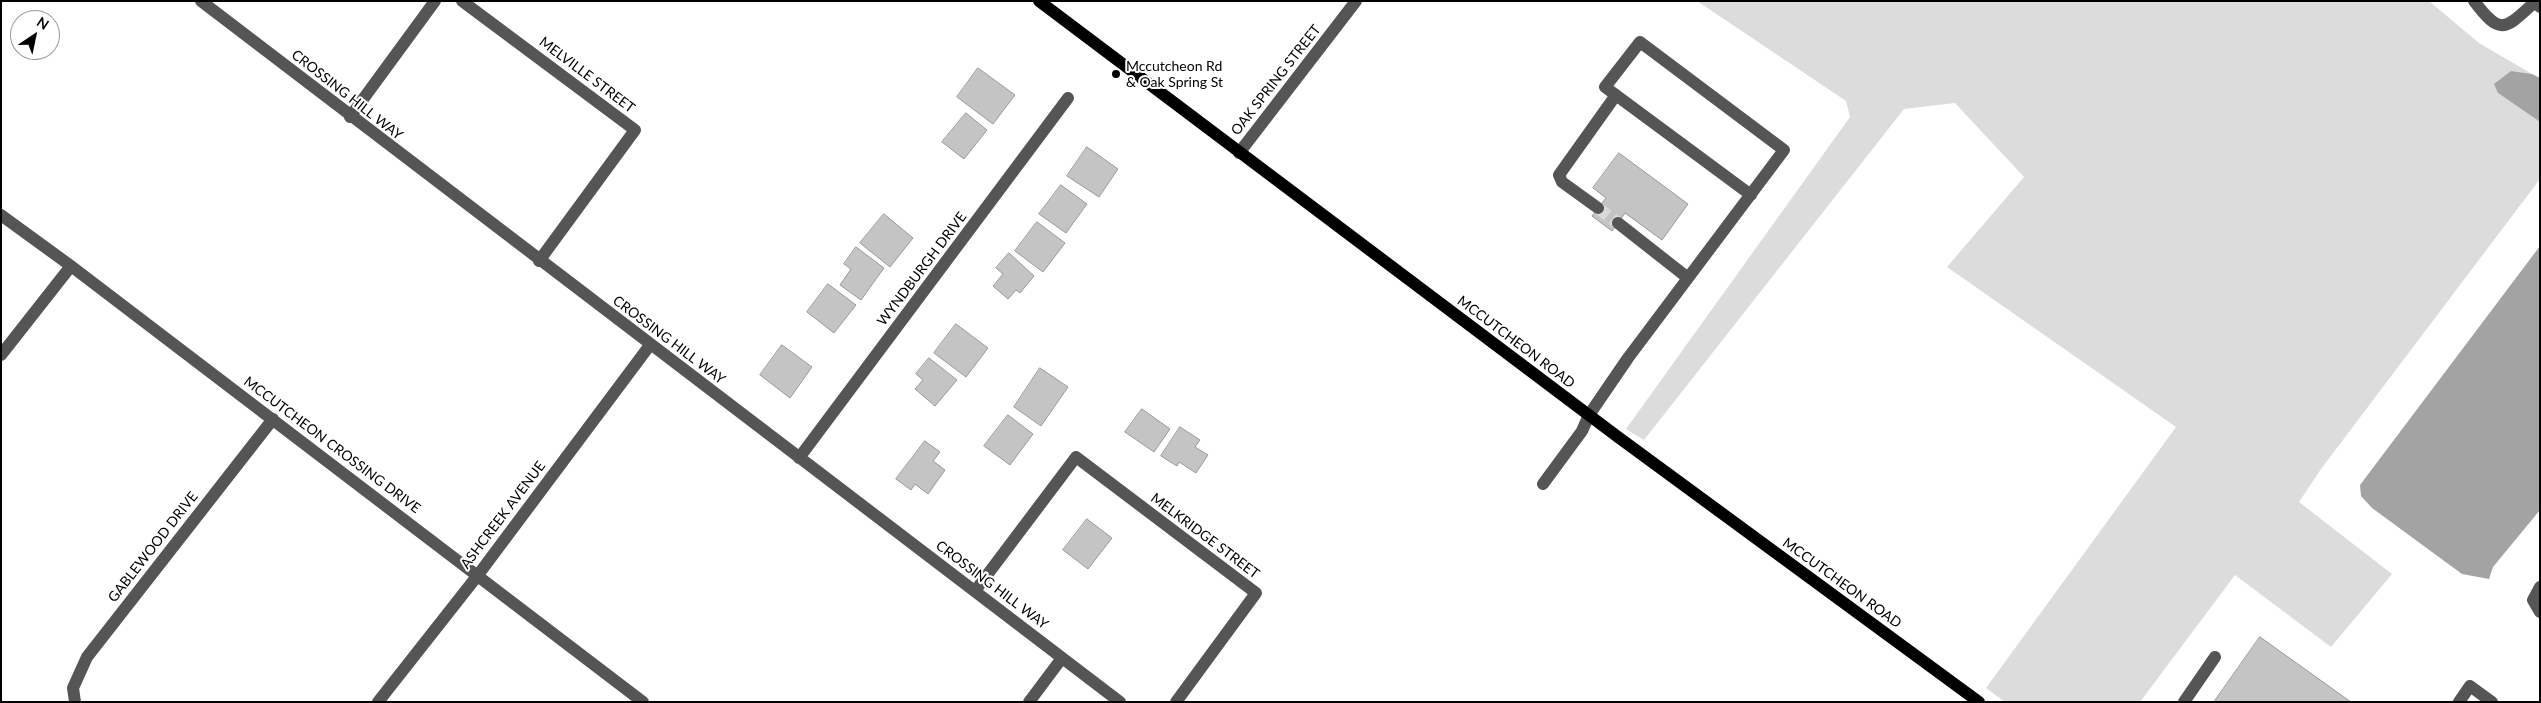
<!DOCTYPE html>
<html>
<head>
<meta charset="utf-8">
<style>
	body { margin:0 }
	#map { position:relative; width:2541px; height:703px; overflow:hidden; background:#fff; font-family:Lato,sans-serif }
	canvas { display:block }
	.frame { position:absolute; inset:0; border:2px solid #000; pointer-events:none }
	.north { position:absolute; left:10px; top:10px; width:50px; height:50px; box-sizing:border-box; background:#fff; border:1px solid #999; border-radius:50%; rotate:34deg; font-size:14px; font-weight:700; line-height:20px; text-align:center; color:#000 }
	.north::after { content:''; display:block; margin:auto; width:18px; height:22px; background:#000; clip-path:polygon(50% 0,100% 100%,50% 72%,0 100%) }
</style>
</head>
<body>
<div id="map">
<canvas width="2541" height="703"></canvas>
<div class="frame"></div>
<div class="north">N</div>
</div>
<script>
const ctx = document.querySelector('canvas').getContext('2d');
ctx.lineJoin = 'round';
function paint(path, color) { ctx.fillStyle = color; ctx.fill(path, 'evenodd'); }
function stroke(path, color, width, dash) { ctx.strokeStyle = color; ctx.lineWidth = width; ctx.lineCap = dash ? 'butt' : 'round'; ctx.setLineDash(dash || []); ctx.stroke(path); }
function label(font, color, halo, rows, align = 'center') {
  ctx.font = font + ' Lato,sans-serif'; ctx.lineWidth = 4; ctx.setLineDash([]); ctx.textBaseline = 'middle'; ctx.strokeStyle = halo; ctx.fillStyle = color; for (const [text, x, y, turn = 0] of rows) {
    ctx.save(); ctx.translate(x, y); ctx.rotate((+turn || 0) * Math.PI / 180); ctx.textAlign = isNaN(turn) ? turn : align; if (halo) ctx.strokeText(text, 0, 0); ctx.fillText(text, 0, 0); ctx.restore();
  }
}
paint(new Path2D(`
	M1697 1H2429L2479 43 2532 74 2511 71 2498 93 2540 122V179L2321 469 2299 502 2392 574 2331 647 2235 575 2140 702H2005L1986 688 2176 427 1947 267 2024 177 1955 103 1904 109 1644 440 1626 429 1850 117 1846 101Z`), '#dcdcdc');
paint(new Path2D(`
	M2511 71 2532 74 2540 78V122L2498 93 2494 84Z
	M2540 246V510L2493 567 2489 579 2462 574 2372 508 2361 496 2360 485Z`), '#a3a3a3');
const building = new Path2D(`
	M978 68 1015 95 993 124 957 97Z
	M966 113 987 130 964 159 942 142Z
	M1087 147 1118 169 1099 197 1067 176Z
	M1619 153 1688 204 1662 240 1625 213 1612 231 1592 216 1606 198 1593 188Z
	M1061 185 1087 204 1066 233 1039 214Z
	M884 214 913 238 890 267 860 243Z
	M1037 222 1065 243 1043 272 1015 251Z
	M856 247 884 268 861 300 840 285 851 269 844 264Z
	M1009 253 1034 276 1020 293 1016 290 1008 299 993 286 1003 274 996 268Z
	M828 284 856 305 834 333 807 312Z
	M956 324 988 348 966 377 934 353Z
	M782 345 812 367 790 398 760 375Z
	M929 358 957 380 935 406 915 389 923 380 916 374Z
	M1040 368 1068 387 1041 426 1014 407Z
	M1142 409 1170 429 1154 452 1125 432Z
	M1008 415 1033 434 1010 465 984 446Z
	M1180 427 1200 440 1195 447 1208 455 1196 473 1179 462 1177 466 1161 456Z
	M925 441 940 452 933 461 945 470 928 494 915 484 911 490 896 479Z
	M1087 519 1112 538 1088 569 1063 550Z
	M2260 637 2351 702H2214Z`);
paint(building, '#c4c4c4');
stroke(building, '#999', 1);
stroke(new Path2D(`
	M1598 208 1618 223`), '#d9d9d9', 12, [12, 6]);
stroke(new Path2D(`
	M201 1 1120 702
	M462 1 635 130 539 261
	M2474 1C2501 37 2505 29 2535 2L2540 7
	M350 117 435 1
	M1239 153 1356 1
	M1598 208 1562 182 1559 175 1616 95
	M1 215 71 266 643 702
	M1618 223 1688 278
	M1 355 71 266
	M799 458 1068 98
	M1543 484 1582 431 1589 415 1628 358 1784 150 1640 42 1605 87 1751 195
	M2540 587 2533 600 2540 612
	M975 591 1076 457 1256 593 1176 702
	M75 702 73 688 87 657 273 419
	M378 702 478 575 650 345
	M1029 702 1062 658
	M2184 702 2215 657
	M2459 702 2470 686 2492 702`), '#555', 12);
stroke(new Path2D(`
	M1039 1 1618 437 1979 702`), '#000', 12);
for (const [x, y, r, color] of [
	[1116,74,5,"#000"]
]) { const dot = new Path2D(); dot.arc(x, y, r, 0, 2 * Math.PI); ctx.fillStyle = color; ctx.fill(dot); stroke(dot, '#fff', 2); }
label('14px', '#000', '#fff', [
	["Mccutcheon Rd",1126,66],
	["& Oak Spring St",1126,82]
], 'left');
label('14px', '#000', '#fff', [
	["MELVILLE STREET",587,75,37],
	["OAK SPRING STREET",1276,80,-52],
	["CROSSING HILL WAY",347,95,38],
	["WYNDBURGH DRIVE",922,269,-53],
	["CROSSING HILL WAY",669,340,37],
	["MCCUTCHEON ROAD",1516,342,37],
	["MCCUTCHEON CROSSING DRIVE",332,445,37],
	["ASHCREEK AVENUE",503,515,-53],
	["MELKRIDGE STREET",1205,536,37],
	["GABLEWOOD DRIVE",153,547,-52],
	["MCCUTCHEON ROAD",1842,583,36],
	["CROSSING HILL WAY",992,585,37]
]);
</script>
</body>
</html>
